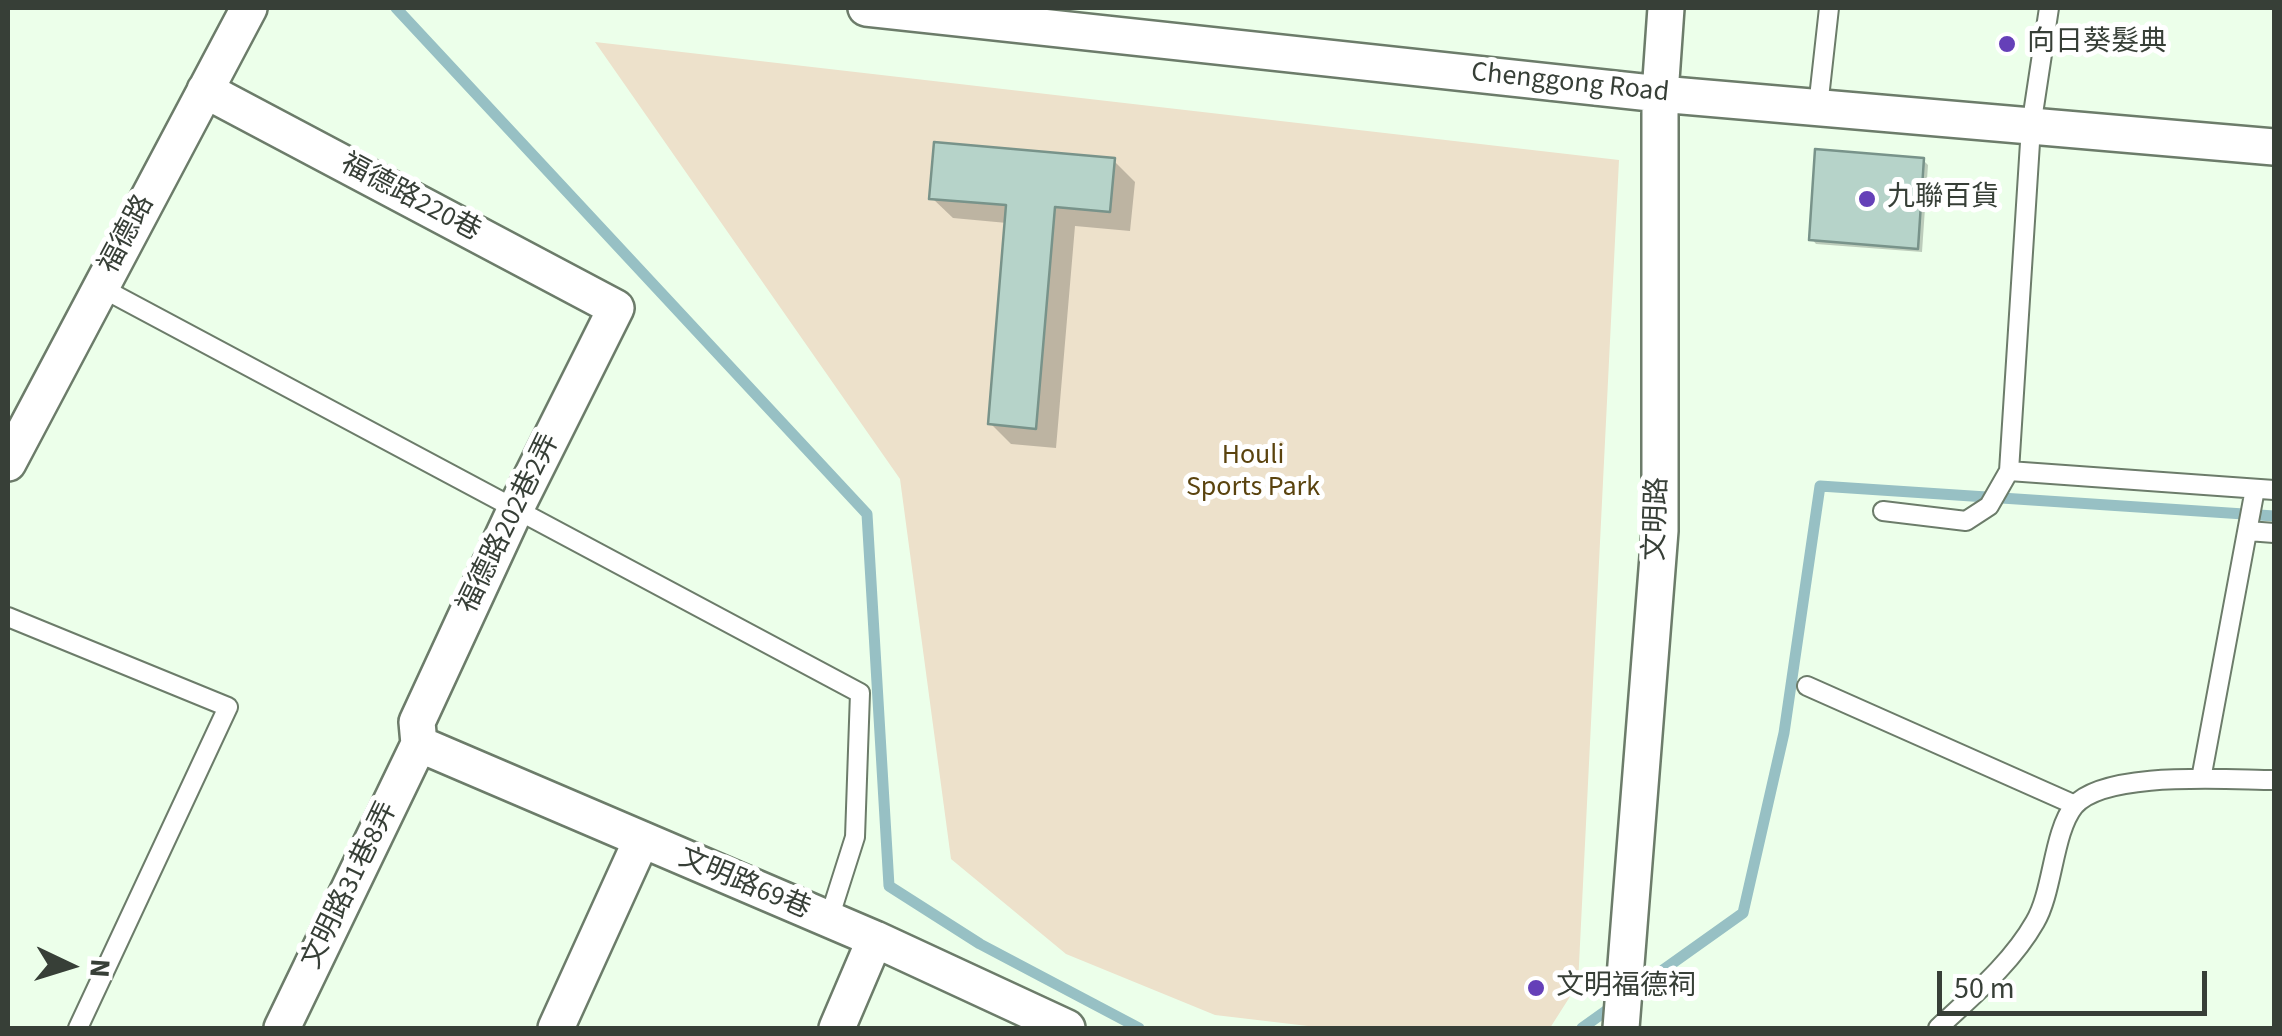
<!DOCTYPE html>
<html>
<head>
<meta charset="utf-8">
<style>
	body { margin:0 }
	#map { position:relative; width:2282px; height:1036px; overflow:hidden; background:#ecffea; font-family:"Source Sans 3",sans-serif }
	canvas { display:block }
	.frame { position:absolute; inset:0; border:10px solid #373f37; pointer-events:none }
	.north { position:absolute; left:20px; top:916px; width:100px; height:100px; -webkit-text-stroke:8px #fff; paint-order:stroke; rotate:94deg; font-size:28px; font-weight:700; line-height:40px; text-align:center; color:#373f37 }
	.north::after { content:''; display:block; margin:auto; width:35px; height:45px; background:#373f37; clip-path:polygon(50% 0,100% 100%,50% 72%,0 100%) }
	.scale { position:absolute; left:1937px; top:971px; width:270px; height:45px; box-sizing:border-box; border:5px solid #373f37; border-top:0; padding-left:12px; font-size:30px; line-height:35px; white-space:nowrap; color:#373f37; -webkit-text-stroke:8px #fff; paint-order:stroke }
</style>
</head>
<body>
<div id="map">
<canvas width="2282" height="1036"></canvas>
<div class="frame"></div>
<div class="north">N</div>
<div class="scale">50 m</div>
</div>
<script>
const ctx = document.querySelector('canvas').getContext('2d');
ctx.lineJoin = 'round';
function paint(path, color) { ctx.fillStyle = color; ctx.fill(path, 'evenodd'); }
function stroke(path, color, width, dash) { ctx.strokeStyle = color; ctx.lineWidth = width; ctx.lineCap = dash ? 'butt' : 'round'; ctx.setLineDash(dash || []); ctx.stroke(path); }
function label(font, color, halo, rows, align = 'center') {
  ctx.font = font + ' "Source Sans 3","Noto Sans TC",sans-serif'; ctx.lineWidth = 10; ctx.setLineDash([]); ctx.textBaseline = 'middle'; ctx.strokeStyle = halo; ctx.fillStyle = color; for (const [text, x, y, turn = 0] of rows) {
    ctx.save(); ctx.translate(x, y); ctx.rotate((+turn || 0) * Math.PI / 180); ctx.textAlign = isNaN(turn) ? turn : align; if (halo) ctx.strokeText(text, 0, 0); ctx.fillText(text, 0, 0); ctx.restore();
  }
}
paint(new Path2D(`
	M595 42 1619 160 1578 984 1550 1028H1325L1215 1015 1066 954 951 859 900 479Z`), '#ede1cb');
paint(new Path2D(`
	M1923 160 1928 165 1922 252 1816 244 1812 239Z
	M1114 161 1135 182 1130 231 1075 226 1056 448 1011 444 990 423 1007 223 953 218 932 198Z`), '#0003');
stroke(new Path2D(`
	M396 8 867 514 889 886 980 944 1139 1028
	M1632 992 1743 913 1784 733 1820 486 2274 516
	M1582 1028 1617 1003`), '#97c0c4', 11);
const building = new Path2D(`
	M934 142 1115 158 1110 212 1055 207 1036 429 988 424 1006 205 929 199Z
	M1815 149 1924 158 1918 249 1809 240Z`);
paint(building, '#b6d3c9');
stroke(building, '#78938a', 2.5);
const lane = new Path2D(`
	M1818 107 1829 8
	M100 287 860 693 855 837 828 922
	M2009 471 2274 490
	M1883 511 1966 521 1989 506 2009 471 2031 127 2049 8
	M2248 531 2274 533
	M8 617 228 707 78 1028
	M1807 686 2075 805
	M2201 779 2255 489
	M1938 1028C1972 996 2011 964 2035 922 2053 892 2053 832 2074 806 2105 770 2229 780 2274 780`);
const street = new Path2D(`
	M866 8 1660 94 2274 147
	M205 90 616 308 516 508 417 722 419 744
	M8 463 249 8
	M419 744 875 939 1067 1028
	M282 1028 419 744
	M556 1028 641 841
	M837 1028 875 939
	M1621 1028 1660 531V94L1666 8`);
stroke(lane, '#6c7c6a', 22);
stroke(street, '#6c7c6a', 40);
stroke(lane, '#fff', 18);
stroke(street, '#fff', 35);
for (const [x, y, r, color] of [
	[2007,44,10,"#6540b8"],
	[1867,199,10,"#6540b8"],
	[1536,988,10,"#6540b8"]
]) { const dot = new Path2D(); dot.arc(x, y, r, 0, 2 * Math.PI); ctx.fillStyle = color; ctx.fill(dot); stroke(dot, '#fff', 4); }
label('28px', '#373f37', '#fff', [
	["向日葵髮典",2027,44],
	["九聯百貨",1887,199],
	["文明福德祠",1556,988]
], 'left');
label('28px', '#373f37', '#fff', [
	["Chenggong Road",1570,84,6],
	["福德路220巷",410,199,28],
	["福德路",128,235,-62],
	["文明路",1658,519,-88],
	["福德路202巷2弄",510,524,-64],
	["文明路69巷",744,885,23],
	["文明路31巷8弄",351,886,-64]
]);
label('28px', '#5a430e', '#fff', [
	["Houli",1253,457],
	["Sports Park",1253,489]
]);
</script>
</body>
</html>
